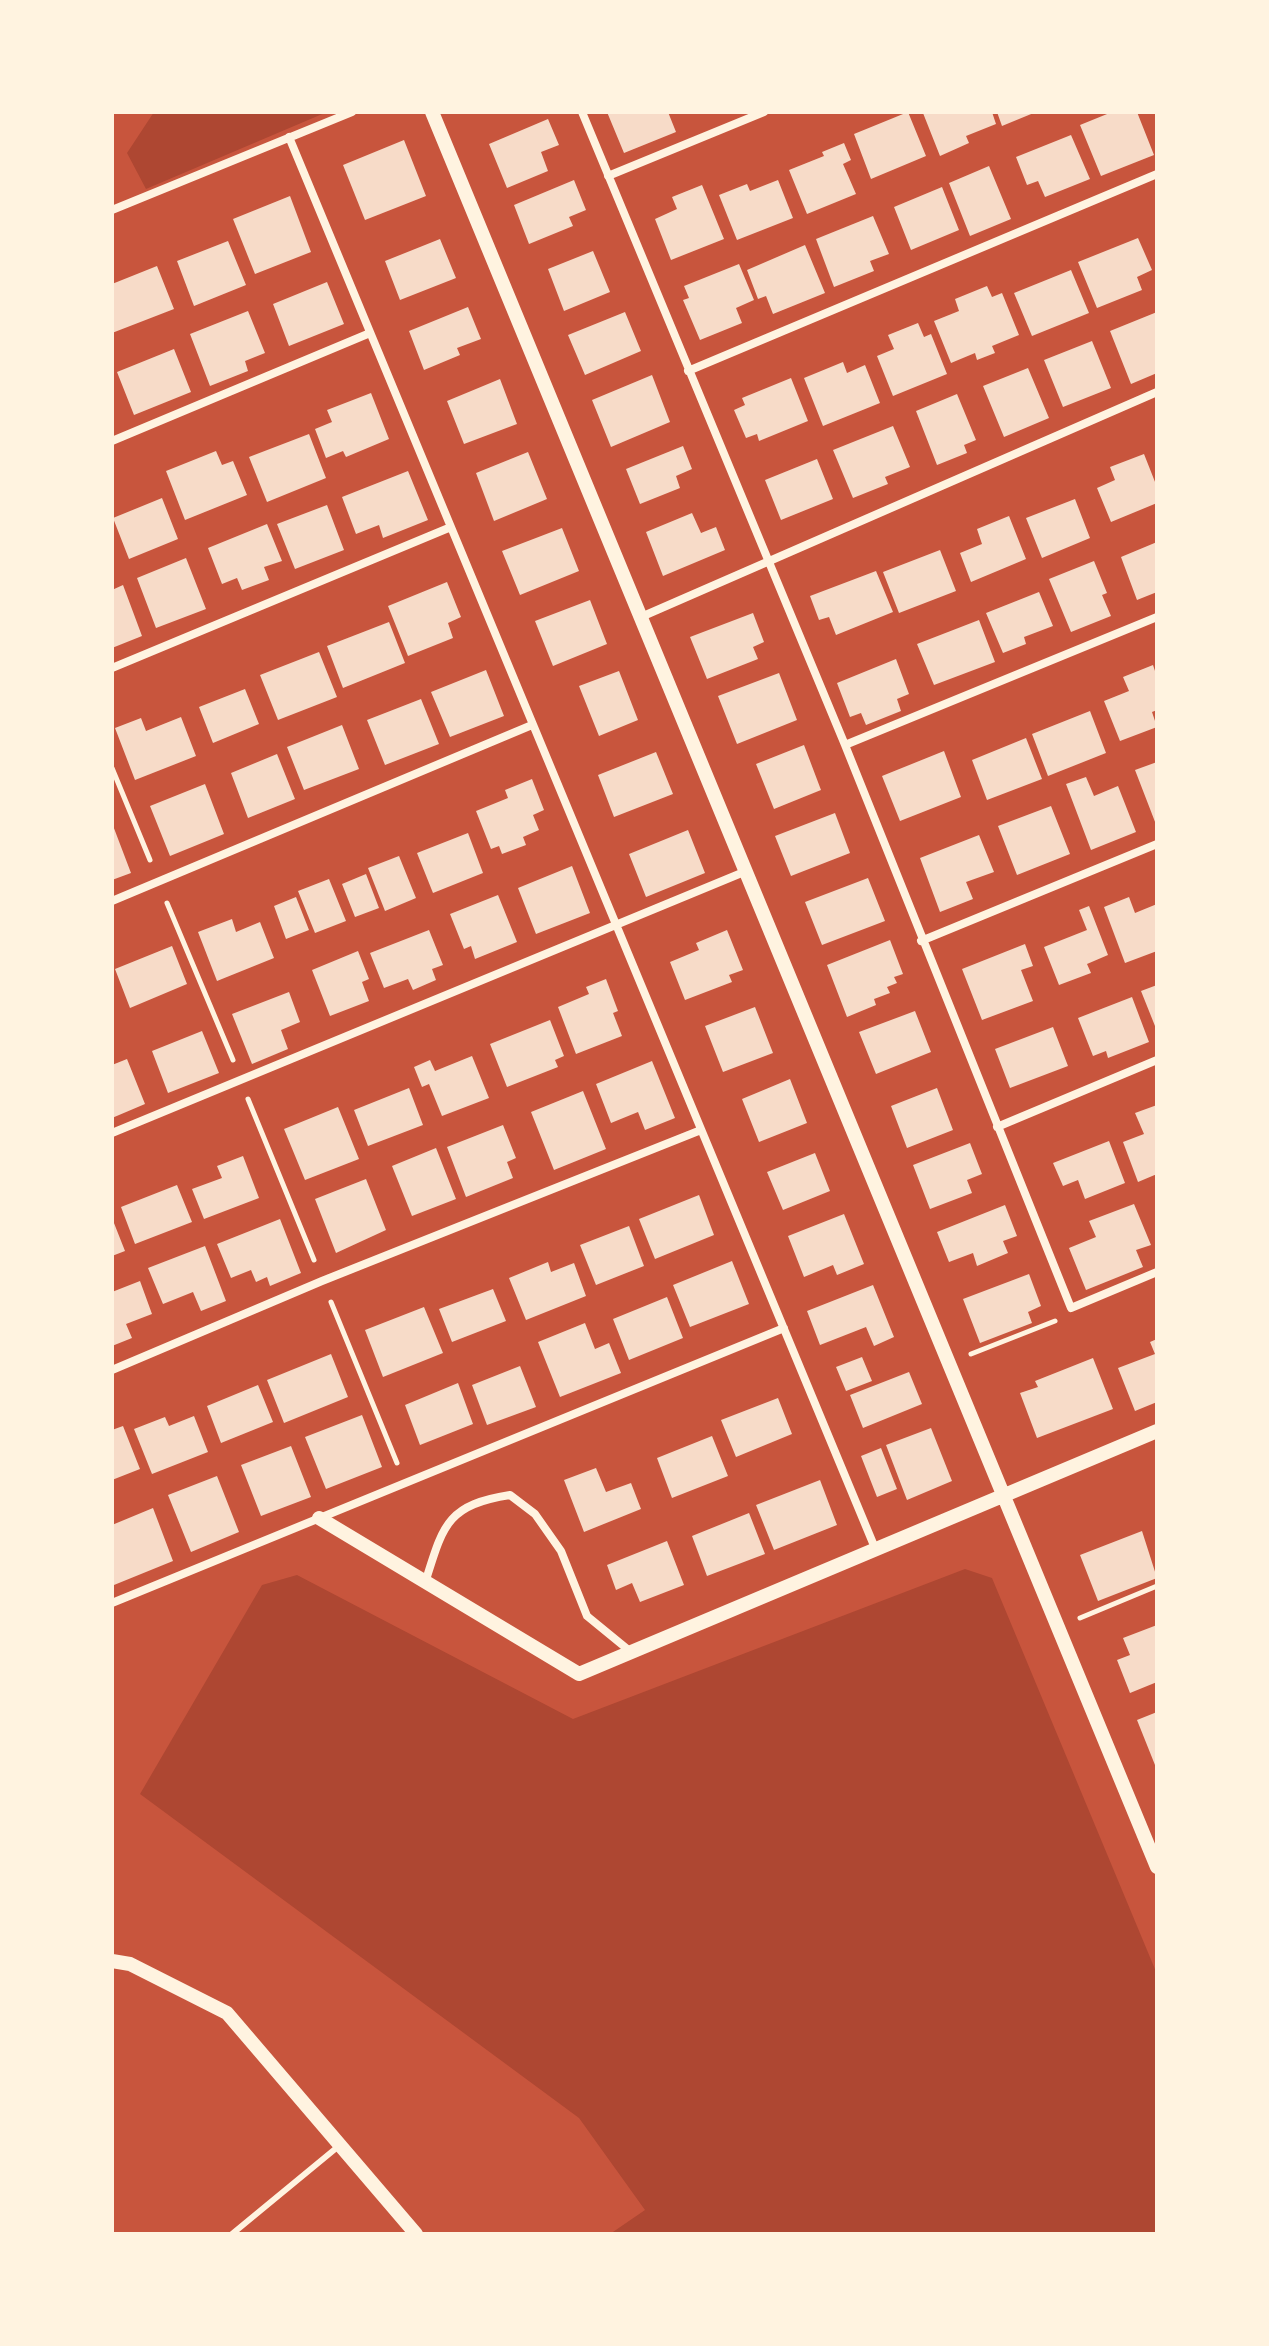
<!DOCTYPE html>
<html>
<head>
<meta charset="utf-8">
<style>
	body { margin:0 }
	#map { position:relative; width:1269px; height:2346px; overflow:hidden; background:#c8553d; font-family:Signika,sans-serif }
	canvas { display:block }
	.frame { position:absolute; inset:0; border:114px solid #fff3e0; pointer-events:none }
</style>
</head>
<body>
<div id="map">
<canvas width="1269" height="2346"></canvas>
<div class="frame"></div>
</div>
<script>
const ctx = document.querySelector('canvas').getContext('2d');
ctx.lineJoin = 'round';
function paint(path, color) { ctx.fillStyle = color; ctx.fill(path, 'evenodd'); }
function stroke(path, color, width, dash) { ctx.strokeStyle = color; ctx.lineWidth = width; ctx.lineCap = dash ? 'butt' : 'round'; ctx.setLineDash(dash || []); ctx.stroke(path); }
paint(new Path2D(`
	M154 112H327L146 189 127 153Z
	M965 1569 992 1578 1157 1974V2234H610L645 2210 579 2118 140 1794 262 1585 297 1575 573 1719Z`), '#ae4732');
paint(new Path2D(`
	M607 112H668L676 132 624 153Z
	M908 112 926 156 871 179 854 134Z
	M992 112 996 124 966 136 969 143 940 156 923 113Z
	M997 112H1036L1002 126Z
	M1112 112H1137L1154 155 1101 176 1080 125Z
	M548 119 559 145 541 152 548 171 507 188 489 144Z
	M1071 135 1090 179 1045 197 1038 181 1027 185 1016 157Z
	M404 140 426 196 365 220 343 165Z
	M844 143 851 160 843 164 856 194 807 214 789 170 824 156 822 152Z
	M989 166 1011 219 970 236 949 183Z
	M574 180 586 210 569 217 573 226 529 244 514 205Z
	M778 180 793 218 737 240 719 195 747 184 750 191Z
	M702 185 724 239 671 260 655 219 677 209 672 197Z
	M942 187 959 230 911 250 894 207Z
	M290 196 311 252 255 274 233 219Z
	M873 216 889 254 870 261 874 271 834 287 816 239Z
	M1138 238 1152 270 1137 277 1142 290 1097 308 1078 262Z
	M440 239 456 278 400 300 385 261Z
	M228 241 246 285 194 306 177 261Z
	M805 245 825 293 773 314 766 296 758 299 747 270Z
	M593 251 610 292 564 311 548 269Z
	M739 264 754 300 736 308 742 323 700 340 683 300 689 298 684 286Z
	M157 266 174 309 112 333V284Z
	M1071 270 1089 313 1032 336 1014 293Z
	M327 282 344 324 289 346 273 304Z
	M987 286 992 297 1002 293 1019 335 992 346 995 353 977 360 975 353 951 363 934 321 959 311 955 299Z
	M468 307 481 339 457 348 460 355 424 370 409 331Z
	M248 311 265 353 245 361 248 371 210 386 190 334Z
	M625 312 641 351 585 375 568 335Z
	M1157 312V373L1131 384 1110 331Z
	M918 323 924 337 931 334 947 374 893 396 877 356 894 349 888 335Z
	M1092 341 1111 388 1063 407 1044 360Z
	M174 349 191 392 134 415 117 372Z
	M843 362 847 373 865 365 880 403 823 426 804 378Z
	M1028 368 1049 418 1004 437 983 386Z
	M652 375 670 422 611 447 592 400Z
	M791 378 808 421 759 441 757 434 746 438 734 410 745 405 742 398Z
	M500 379 517 424 464 444 447 401Z
	M371 393 389 439 346 457 343 451 326 458 315 429 332 422 327 410Z
	M957 394 976 440 964 445 967 453 937 465 916 411Z
	M893 426 910 467 885 477 888 484 853 498 833 450Z
	M309 434 326 478 267 502 249 457Z
	M683 446 692 469 676 476 680 488 640 504 626 469Z
	M216 451 222 465 233 461 247 495 185 520 166 471Z
	M528 452 547 499 494 521 476 473Z
	M1144 454 1157 487V503L1111 522 1097 488 1115 480 1110 467Z
	M817 459 833 499 781 520 765 480Z
	M408 471 428 520 383 538 379 525 356 534 342 497Z
	M162 498 178 539 129 559 113 518Z
	M1075 499 1090 538 1042 558 1026 518Z
	M327 505 344 550 295 569 277 524Z
	M692 513 701 533 716 527 725 550 663 576 646 532Z
	M1009 516 1026 559 971 582 960 553 982 544 977 529Z
	M267 524 282 561 264 567 269 580 242 590 237 578 222 584 208 548Z
	M562 528 579 571 520 595 502 551Z
	M1157 542V592L1137 600 1121 557Z
	M940 550 956 591 899 613 883 572Z
	M186 558 206 609 156 628 137 578Z
	M1094 561 1107 593 1102 595 1111 616 1071 632 1049 579Z
	M876 571 893 612 836 635 829 617 819 620 810 596Z
	M447 582 461 617 448 623 453 638 408 656 388 606Z
	M123 585 142 636 112 648V590Z
	M1039 592 1053 626 1024 637 1026 644 1003 653 986 613Z
	M590 600 607 644 553 666 535 621Z
	M753 613 764 642 753 647 758 659 707 679 690 637Z
	M979 620 995 662 934 685 917 644Z
	M389 622 405 663 343 688 327 646Z
	M319 652 337 697 278 720 260 675Z
	M896 659 909 694 897 699 901 711 866 725 861 713 850 717 837 683Z
	M1153 665 1157 677V710L1152 712 1157 727 1120 741 1104 701 1129 691 1123 677Z
	M486 670 504 716 450 737 431 692Z
	M619 671 638 720 599 736 579 686Z
	M779 673 797 720 737 744 718 696Z
	M245 689 259 724 213 743 199 707Z
	M421 699 439 744 385 765 367 720Z
	M1090 711 1106 753 1048 776 1032 734Z
	M181 717 196 756 135 780 115 728 141 718 146 731Z
	M342 725 359 769 304 790 287 747Z
	M1026 738 1042 779 987 800 972 760Z
	M804 745 821 790 774 809 756 764Z
	M944 751 961 797 900 821 882 776Z
	M656 752 673 794 614 817 598 775Z
	M277 754 295 799 248 818 231 773Z
	M1157 762V827L1135 770Z
	M1086 777 1094 796 1118 786 1136 832 1091 850 1066 784Z
	M532 779 544 810 533 815 539 830 523 837 526 845 502 854 499 846 491 849 476 811 508 798 505 790Z
	M205 784 224 834 170 856 150 806Z
	M1051 806 1070 854 1017 875 998 826Z
	M835 813 850 853 791 876 775 836Z
	M112 823 131 873 112 880Z
	M688 830 705 873 646 897 629 854Z
	M468 833 483 873 433 893 417 853Z
	M979 835 994 872 966 882 973 899 940 912 920 858Z
	M399 856 416 898 385 911 368 868Z
	M572 866 590 913 536 934 518 888Z
	M366 874 379 908 355 917 342 884Z
	M868 878 885 921 822 945 805 902Z
	M329 879 346 921 315 933 298 891Z
	M498 895 517 942 475 959 471 946 464 949 450 914Z
	M296 897 309 930 286 939 274 906Z
	M1129 897 1135 913 1157 904V951L1125 963 1104 907Z
	M1089 906 1108 955 1087 964 1091 973 1059 985 1044 947 1087 930 1079 910Z
	M232 919 236 932 260 922 274 958 217 981 198 932Z
	M429 930 443 965 432 969 436 980 413 990 408 979 384 988 370 953Z
	M727 930 743 970 729 975 732 982 685 1000 670 962 699 950 696 943Z
	M890 940 903 974 894 977 897 983 887 987 890 993 874 999 876 1005 847 1017 827 965Z
	M1025 944 1033 966 1021 970 1033 1001 982 1020 962 969Z
	M172 946 187 984 130 1008 115 969Z
	M358 951 369 979 362 982 369 1001 330 1016 312 970Z
	M606 979 618 1011 613 1013 622 1036 576 1054 558 1007 589 994 586 987Z
	M1157 985V1031L1141 991Z
	M289 992 300 1022 281 1030 288 1049 252 1064 232 1014Z
	M1132 997 1149 1042 1108 1058 1106 1051 1093 1056 1078 1018Z
	M755 1007 773 1053 723 1072 705 1026Z
	M915 1011 931 1052 876 1074 859 1032Z
	M550 1020 564 1056 555 1060 558 1067 507 1087 490 1044Z
	M1053 1027 1068 1066 1010 1088 995 1049Z
	M202 1031 219 1073 168 1093 152 1051Z
	M472 1056 489 1098 442 1116 429 1084 422 1087 414 1067 430 1060 435 1071Z
	M127 1059 145 1104 112 1118V1065Z
	M652 1061 675 1118 645 1130 638 1112 611 1123 596 1084Z
	M790 1079 807 1123 759 1142 742 1099Z
	M409 1088 423 1125 368 1146 354 1110Z
	M937 1088 953 1130 907 1148 891 1106Z
	M583 1091 606 1149 554 1170 531 1112Z
	M1157 1105V1174L1138 1182 1123 1142 1144 1134 1135 1113Z
	M338 1107 359 1159 305 1180 284 1129Z
	M503 1125 516 1158 507 1162 513 1178 466 1197 447 1147Z
	M1109 1141 1125 1183 1085 1199 1078 1180 1063 1186 1053 1163Z
	M970 1143 982 1174 967 1180 972 1193 930 1209 913 1165Z
	M436 1148 456 1199 412 1216 392 1166Z
	M815 1153 830 1191 783 1210 767 1172Z
	M243 1156 259 1198 204 1219 192 1189 222 1178 217 1166Z
	M366 1179 386 1230 336 1253 315 1199Z
	M177 1185 192 1222 135 1244 121 1207Z
	M699 1195 714 1235 655 1259 639 1219Z
	M1134 1204 1151 1245 1136 1250 1143 1267 1086 1290 1069 1248 1096 1237 1089 1221Z
	M1005 1205 1017 1236 1003 1241 1008 1253 977 1266 973 1253 949 1262 937 1232Z
	M844 1214 864 1264 837 1275 833 1265 804 1277 788 1236Z
	M112 1218 125 1251 112 1256Z
	M280 1219 301 1273 270 1286 267 1277 256 1282 251 1270 231 1278 217 1244Z
	M629 1226 644 1266 596 1285 580 1245Z
	M205 1246 226 1301 201 1311 193 1292 163 1304 148 1268Z
	M732 1261 749 1304 690 1327 673 1285Z
	M548 1262 551 1272 574 1263 586 1296 526 1320 509 1278Z
	M1029 1274 1041 1306 1028 1312 1032 1323 980 1343 963 1299Z
	M140 1281 152 1314 126 1324 132 1338 112 1346V1292Z
	M873 1285 894 1337 874 1346 866 1327 820 1345 807 1311Z
	M493 1289 506 1321 452 1342 439 1309Z
	M667 1297 683 1338 629 1360 613 1319Z
	M424 1307 443 1353 383 1377 365 1330Z
	M585 1323 595 1349 609 1343 621 1373 560 1397 538 1342Z
	M1157 1339V1402L1135 1411 1118 1368 1155 1354 1150 1342Z
	M331 1354 348 1397 284 1423 267 1380Z
	M862 1357 872 1381 846 1391 836 1367Z
	M1093 1358 1113 1409 1037 1438 1020 1393 1038 1387 1035 1381Z
	M520 1366 536 1407 487 1425 472 1385Z
	M909 1372 922 1404 863 1428 850 1395Z
	M458 1383 473 1424 420 1445 405 1405Z
	M258 1385 273 1422 221 1443 207 1406Z
	M778 1398 792 1434 736 1457 721 1420Z
	M362 1415 382 1467 326 1489 305 1437Z
	M194 1416 208 1452 152 1474 134 1429 165 1417 169 1426Z
	M123 1426 140 1469 112 1480V1430Z
	M931 1428 952 1481 907 1500 886 1445Z
	M712 1436 728 1476 672 1498 657 1458Z
	M291 1446 311 1497 261 1516 241 1465Z
	M881 1448 897 1489 877 1497 861 1456Z
	M596 1468 606 1492 631 1483 641 1509 584 1532 564 1480Z
	M217 1476 239 1532 191 1552 168 1495Z
	M820 1480 837 1525 774 1550 756 1505Z
	M153 1508 173 1561 114 1585 112 1525Z
	M749 1513 765 1554 707 1576 692 1536Z
	M1142 1531 1157 1578 1098 1601 1080 1555Z
	M667 1541 684 1585 640 1602 632 1583 616 1590 607 1565Z
	M1157 1625V1682L1130 1693 1117 1660 1130 1655 1123 1638Z
	M1157 1712V1770L1137 1720Z`), '#f7dbc8');
stroke(new Path2D(`
	M112 768 150 860
	M167 903 233 1060
	M248 1099 314 1260
	M331 1302 397 1463
	M971 1354 1055 1321
	M1080 1618 1157 1586`), '#fff3e0', 5);
stroke(new Path2D(`
	M232 2234 340 2145`), '#fff3e0', 6);
stroke(new Path2D(`
	M582 112 845 745 1071 1308 1157 1272
	M289 137 875 1548
	M608 176 764 112
	M112 210 352 112
	M688 371 1157 174
	M112 441 370 333
	M641 617 1157 392
	M112 668 451 527
	M845 745 1157 617
	M112 901 532 725
	M921 941 1157 844
	M997 1127 1157 1060
	M112 1133 744 872
	M112 1370 322 1281 701 1130
	M425 1583C443 1526 446 1505 510 1495L535 1514 561 1551 587 1616 631 1652
	M112 1603 784 1328`), '#fff3e0', 8);
stroke(new Path2D(`
	M432 112 1157 1867
	M319 1518 579 1674 1157 1431
	M112 1961 130 1964 227 2013 416 2234`), '#fff3e0', 14);
</script>
</body>
</html>
